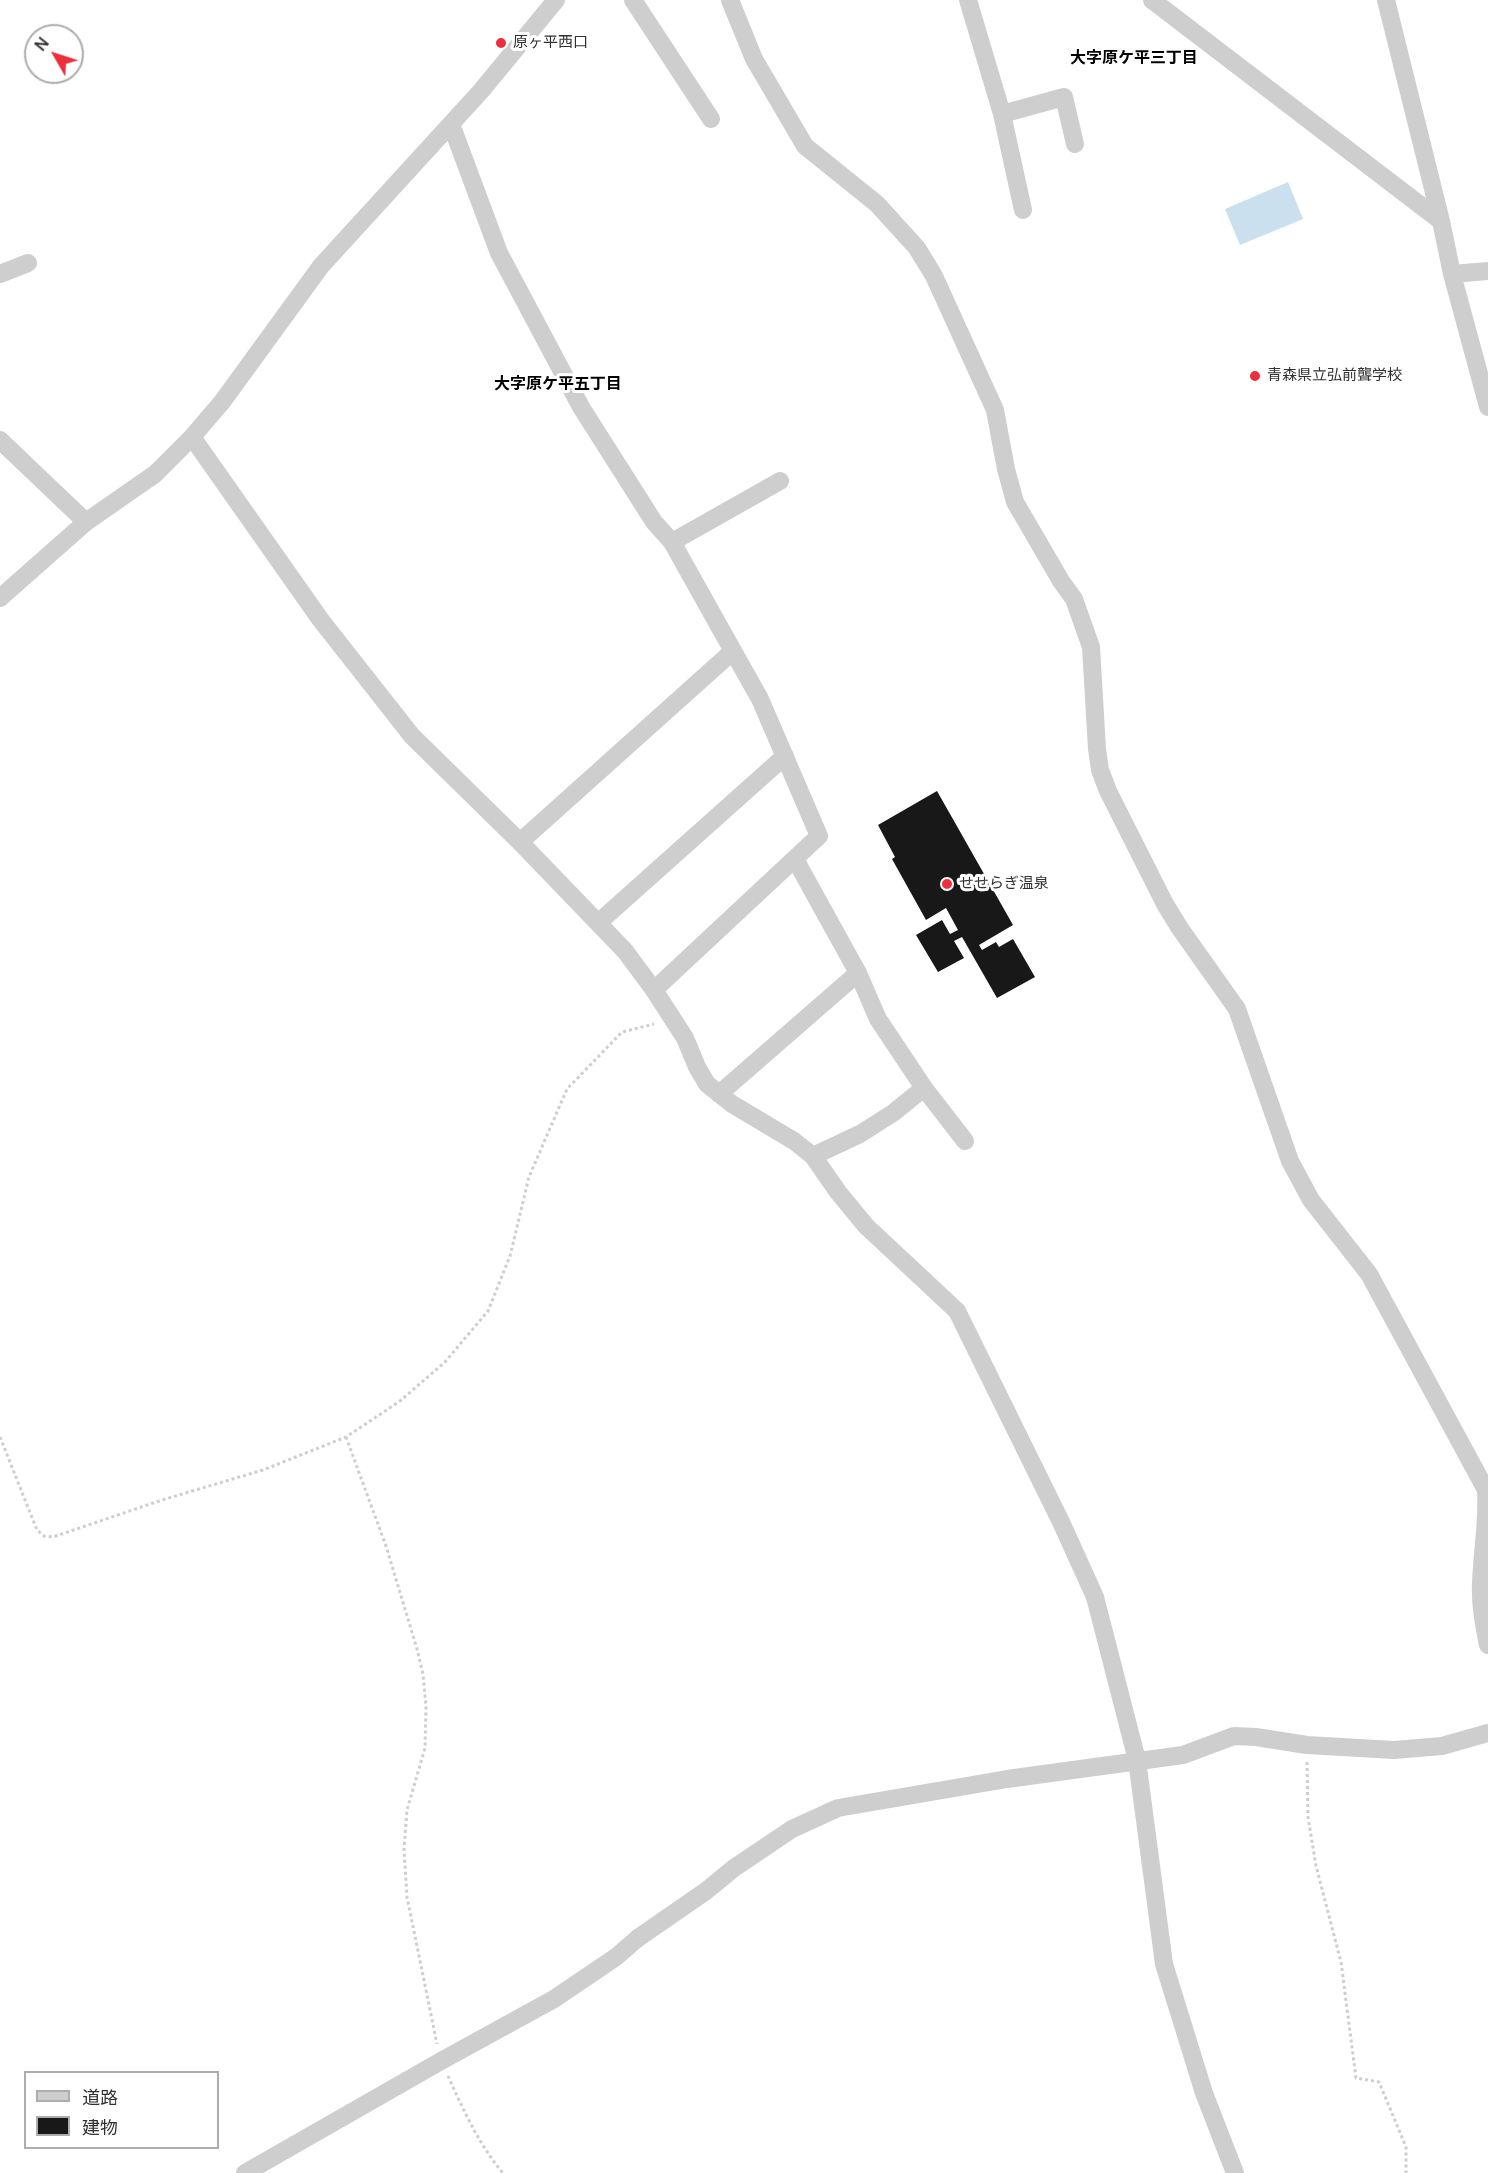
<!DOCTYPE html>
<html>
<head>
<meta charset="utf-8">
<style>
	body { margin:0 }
	#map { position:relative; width:1488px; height:2173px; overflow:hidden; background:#fff; font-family:Manrope,"Noto Sans JP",sans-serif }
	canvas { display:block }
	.legend { position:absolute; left:24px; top:2071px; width:195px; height:78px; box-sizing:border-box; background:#fff; border:2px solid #adadad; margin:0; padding:8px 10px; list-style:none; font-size:18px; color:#313131 }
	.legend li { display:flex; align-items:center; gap:12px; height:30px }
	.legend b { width:30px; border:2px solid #adadad }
	.north { position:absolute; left:24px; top:24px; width:60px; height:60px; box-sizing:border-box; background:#fff; border:2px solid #adadad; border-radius:50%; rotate:309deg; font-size:16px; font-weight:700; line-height:24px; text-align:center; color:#313131 }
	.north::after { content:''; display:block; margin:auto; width:21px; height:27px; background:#ed2f3b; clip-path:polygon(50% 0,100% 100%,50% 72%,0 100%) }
</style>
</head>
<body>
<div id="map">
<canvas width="1488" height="2173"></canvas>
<ul class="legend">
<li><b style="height:8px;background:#cecece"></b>道路</li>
<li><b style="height:16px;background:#181818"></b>建物</li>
</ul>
<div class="north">N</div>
</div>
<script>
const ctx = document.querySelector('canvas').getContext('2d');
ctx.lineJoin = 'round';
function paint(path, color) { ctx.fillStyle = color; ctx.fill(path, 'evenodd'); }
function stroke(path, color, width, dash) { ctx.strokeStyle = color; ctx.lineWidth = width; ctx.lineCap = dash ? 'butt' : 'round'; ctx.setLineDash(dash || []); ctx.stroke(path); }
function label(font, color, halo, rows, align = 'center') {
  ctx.font = font + ' Manrope,"Noto Sans JP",sans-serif'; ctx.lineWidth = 6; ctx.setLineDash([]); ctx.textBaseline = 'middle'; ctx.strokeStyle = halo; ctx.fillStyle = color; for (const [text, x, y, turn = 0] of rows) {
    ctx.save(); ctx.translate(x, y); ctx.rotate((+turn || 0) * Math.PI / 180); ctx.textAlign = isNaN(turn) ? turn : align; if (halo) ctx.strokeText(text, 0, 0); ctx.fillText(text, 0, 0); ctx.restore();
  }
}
paint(new Path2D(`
	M1288 182 1303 219 1240 245 1225 209Z`), '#cbe0ee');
paint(new Path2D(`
	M937 791 1013 925 979 945 982 950 996 942 999 947 1013 939 1035 977 997 998 962 937 954 941 964 958 938 972 916 935 942 920 950 934 958 930 946 908 926 920 892 859 895 857 878 825Z`), '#181818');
stroke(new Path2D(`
	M0 1437 37 1530 44 1536 53 1537 162 1500 263 1470 346 1437 400 1401 445 1362 488 1311 510 1256 529 1177 567 1089 622 1032 654 1024
	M346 1437 386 1546 417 1649 423 1674 426 1706 425 1748 407 1810 404 1849 407 1897 437 2044
	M1307 1762 1308 1817 1316 1866 1341 1962 1356 2078 1379 2082 1406 2147V2173
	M448 2076C463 2109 479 2145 503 2173`), '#cecece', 3, [3, 3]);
stroke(new Path2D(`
	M633 0 711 119
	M730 0 754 59 805 146 877 204 917 248 934 276 995 410 1006 469 1015 502 1061 581 1074 599 1091 647 1097 749 1100 770 1108 791 1165 904 1179 927 1237 1009 1290 1161 1311 1200 1369 1274 1486 1490C1488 1522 1482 1552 1481 1584 1480 1605 1484 1625 1488 1645
	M968 0 1002 114 1023 210
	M1152 0 1441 221
	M1386 0 1441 221 1452 274 1488 407
	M1002 114 1064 97 1075 144
	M451 124 499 253 581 407 654 522 672 542 733 651
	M0 274 28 263
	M1452 274 1488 271
	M192 437 320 619 412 736 520 842 625 951 654 990 685 1038 697 1067 707 1084 732 1104 794 1141 813 1156 838 1192 866 1226 957 1311 1061 1522 1095 1597 1137 1760 1164 1964 1204 2093 1235 2173
	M0 440 86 522
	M672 542 780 481
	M0 598 86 522 155 474 192 437 222 402 321 266 481 91 556 0
	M520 842 733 651 760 699 819 836 654 990
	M795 859 858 973 878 1019 924 1088 965 1141
	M598 923 785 756
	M719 1094 858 973
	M813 1156 860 1134 893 1113 924 1088
	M245 2173 441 2061 554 1999 616 1957 638 1938 706 1891 734 1868 792 1829 838 1808 1007 1779 1183 1755 1234 1736 1256 1737 1307 1745 1394 1750 1442 1746 1488 1733`), '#cecece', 18);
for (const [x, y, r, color] of [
	[501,43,6,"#ed2f3b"],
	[1255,376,6,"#ed2f3b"],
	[947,884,6,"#ed2f3b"]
]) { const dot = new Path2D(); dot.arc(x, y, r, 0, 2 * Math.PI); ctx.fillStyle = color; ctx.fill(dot); stroke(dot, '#fff', 2); }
label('15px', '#313131', '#fff', [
	["原ヶ平西口",513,43],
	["青森県立弘前聾学校",1267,376],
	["せせらぎ温泉",959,884]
], 'left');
label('bold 16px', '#000', '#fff', [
	["大字原ケ平三丁目",1134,59],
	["大字原ケ平五丁目",558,385]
]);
</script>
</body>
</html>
